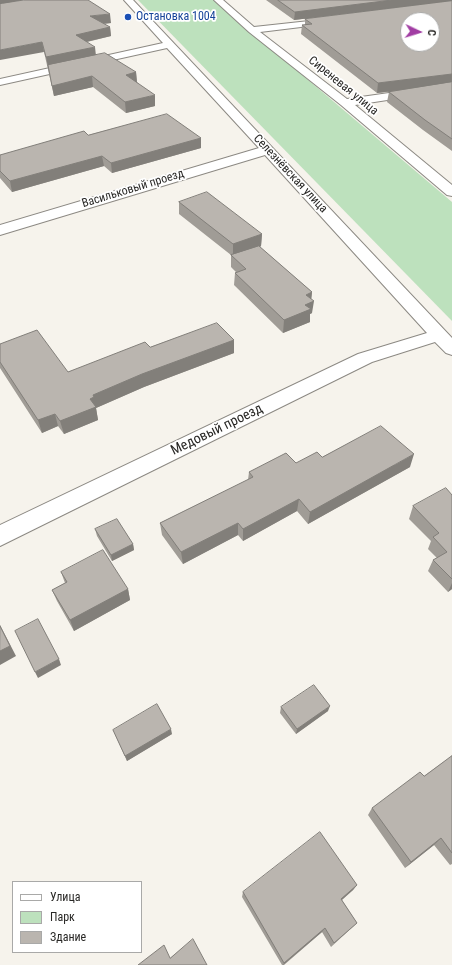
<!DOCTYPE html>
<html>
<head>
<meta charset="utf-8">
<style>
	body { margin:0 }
	#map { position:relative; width:452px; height:965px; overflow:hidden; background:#f6f3ec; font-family:"Roboto Condensed",sans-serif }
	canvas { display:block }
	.legend { position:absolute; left:12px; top:881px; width:130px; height:72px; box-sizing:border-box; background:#fff; border:1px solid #a9a9a8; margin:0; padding:5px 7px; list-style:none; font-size:12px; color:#282725 }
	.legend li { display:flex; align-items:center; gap:8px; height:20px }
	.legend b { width:20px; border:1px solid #a9a9a8 }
	.north { position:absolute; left:400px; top:12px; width:40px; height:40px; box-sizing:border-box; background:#fff; border:1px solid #a9a9a8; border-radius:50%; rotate:94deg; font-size:11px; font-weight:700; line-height:16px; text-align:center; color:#282725 }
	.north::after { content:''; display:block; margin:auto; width:14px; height:18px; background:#a13da3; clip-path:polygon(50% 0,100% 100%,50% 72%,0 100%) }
</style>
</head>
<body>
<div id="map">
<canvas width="452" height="965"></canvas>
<ul class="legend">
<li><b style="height:5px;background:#fff"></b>Улица</li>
<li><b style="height:11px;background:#bde1bd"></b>Парк</li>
<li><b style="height:11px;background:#bab5af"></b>Здание</li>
</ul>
<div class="north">С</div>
</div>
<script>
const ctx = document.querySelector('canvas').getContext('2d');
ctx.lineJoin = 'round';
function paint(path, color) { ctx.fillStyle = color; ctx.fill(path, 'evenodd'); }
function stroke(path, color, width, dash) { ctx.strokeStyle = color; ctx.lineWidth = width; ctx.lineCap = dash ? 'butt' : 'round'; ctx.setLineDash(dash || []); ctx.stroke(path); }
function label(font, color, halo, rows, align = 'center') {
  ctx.font = font + ' "Roboto Condensed",sans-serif'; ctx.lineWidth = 3.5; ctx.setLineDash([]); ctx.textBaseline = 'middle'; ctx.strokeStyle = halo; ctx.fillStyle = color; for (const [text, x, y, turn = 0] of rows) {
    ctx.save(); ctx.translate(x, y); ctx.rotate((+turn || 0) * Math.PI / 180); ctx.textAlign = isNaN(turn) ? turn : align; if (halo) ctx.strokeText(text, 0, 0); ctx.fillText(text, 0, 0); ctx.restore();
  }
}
paint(new Path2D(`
	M138 0H214L452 202V321Z`), '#bde1bd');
const minor = new Path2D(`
	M124 0H133L452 338V355L446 353 435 342 372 362 0 546V525L358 354 427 333 265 155 0 235V225L259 148 167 48 0 85V79L163 43Z
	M214 0H223L254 27 337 18V22L334 23 260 32 347 99 452 84V90L355 105 452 185V196L447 195 341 105 249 32Z`);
stroke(minor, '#8c8983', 2);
paint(minor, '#fff');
paint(new Path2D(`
	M0 0 111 23 103 24 110 27 111 36 87 42 96 55 136 72 137 82 155 106 126 113 93 87 54 96 44 52Z
	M266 0H452L294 20Z
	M452 1V151L423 130 387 102 389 92 377 93 301 34 302 25H305V19Z
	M88 135 201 138V148L112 173 104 166 12 192 0 178V155Z
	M179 202 262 234 261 246 260 247 312 292 311 299 312 313 310 314V322L283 333 234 285 235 273 236 272 231 267V255L179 214Z
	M234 340V353L144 387 96 408 98 420 64 434 58 426 42 433 0 368V344L68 372 150 347Z
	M322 457 410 467 308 524 297 511 243 541 238 535 183 564 162 535 160 523 248 480 249 472 296 463Z
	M452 495V589L448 592 428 571 433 560 437 558 428 549 431 541 409 519 413 506Z
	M95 529 133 544 134 550 112 561 97 536Z
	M61 572 128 589 130 600 74 631 57 601 52 590 65 583Z
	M281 707 328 711 296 734 280 713Z
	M113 730 172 734 127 761Z
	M452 756V864L450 865 434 845 405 868 368 815 372 808 424 776Z
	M357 885 353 890 342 900 357 923 331 947 322 932 284 965H282L242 897 243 892Z`), '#a09c96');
paint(new Path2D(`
	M0 0H25L0 4Z
	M392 0H452V1L294 20 295 12Z
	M110 14 111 23 91 25 90 16Z
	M110 27 111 36 77 44 76 35Z
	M42 42 44 52 0 60V50Z
	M95 47 96 56 48 67 46 57Z
	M136 72 137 83 126 75Z
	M452 74V83L377 93 378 83Z
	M92 76 93 87 54 96 52 86Z
	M155 95V106L126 113 125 102Z
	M201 138V148L112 173 111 163Z
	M102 156 104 166 12 192 10 181Z
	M262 234 261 246 233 257V244Z
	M312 292 311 302 314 301 312 313 310 314V322L283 333 284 320 306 295Z
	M234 340V353L144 387 96 408 98 420 64 434 60 421 90 399 93 395 142 374Z
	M55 414 58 426 42 433 38 420Z
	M414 454 410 467 308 524 310 512Z
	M299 499 297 511 243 541V529Z
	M238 523V535L183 564 181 552Z
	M133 544 134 550 112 561 111 555Z
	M452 583V589L448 592Z
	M128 589 130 600 74 631 70 620Z
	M0 625 16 656 0 665Z
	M59 659 61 665 38 678 35 672Z
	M330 706 328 711 296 734 297 729Z
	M171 729 172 734 127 761 125 756Z
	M441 838 434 845 405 868 411 862Z
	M357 885 353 890 337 904 341 899Z
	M325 928 322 932 283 965 284 963Z`), '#827f7a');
const building = new Path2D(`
	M24 0H88L110 14 90 16 110 27 76 35 95 47 46 57 42 42 0 50V4Z
	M278 0H392L295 12Z
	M452 1V74L378 83 302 25 312 24 305 19ZM408 20H432V44H408Z
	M105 53 136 72 126 75 155 95 125 102 92 76 52 86 48 65Z
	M452 82V139L425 120 389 92Z
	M167 114 201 138 111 163 102 156 10 181 0 171V155L84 131 88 135Z
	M207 192 262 234 233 244 179 202Z
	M259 246 312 292 306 295 314 301 305 305 311 309 284 320 235 273 246 269 231 255Z
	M217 323 234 340 142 374 93 395 94 397 90 399 96 407 60 421 55 414 38 420 0 362V344L37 330 68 372 145 342 150 347Z
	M381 426 414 454 310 512 299 499 243 529 238 523 181 552 160 523 253 477 249 472 286 453 296 463 317 452 322 457Z
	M446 488 452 495V579L433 560 447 552 433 537 439 533 413 506Z
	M117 519 133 544 111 555 95 529Z
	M103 550 128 589 70 620 52 590 67 582 61 572Z
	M38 619 59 659 35 672 15 631Z
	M0 626 10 646 0 651Z
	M314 685 330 706 297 729 281 707Z
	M157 704 171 729 125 756 113 730Z
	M452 756V853L441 838 411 862 372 808 420 772 424 776Z
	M320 832 357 885 341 899 357 923 334 943 325 928 284 963 243 892Z
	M193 939 207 965H138L164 945 170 958Z`);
paint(building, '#bab5af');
stroke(building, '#827f7a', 1);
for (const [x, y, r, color] of [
	[128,17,4,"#1a4fb4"]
]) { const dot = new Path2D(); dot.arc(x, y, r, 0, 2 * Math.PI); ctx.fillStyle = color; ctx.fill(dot); stroke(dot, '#fff', 1.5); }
label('12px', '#164399', '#fff', [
	["Остановка 1004",136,17]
], 'left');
label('12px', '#282725', '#fff', [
	["Сиреневая улица",343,86,39],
	["Селезнёвская улица",290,174,47],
	["Васильковый проезд",133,189,-17]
]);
label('14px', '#282725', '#fff', [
	["Медовый проезд",217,430,-26]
]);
</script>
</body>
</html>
